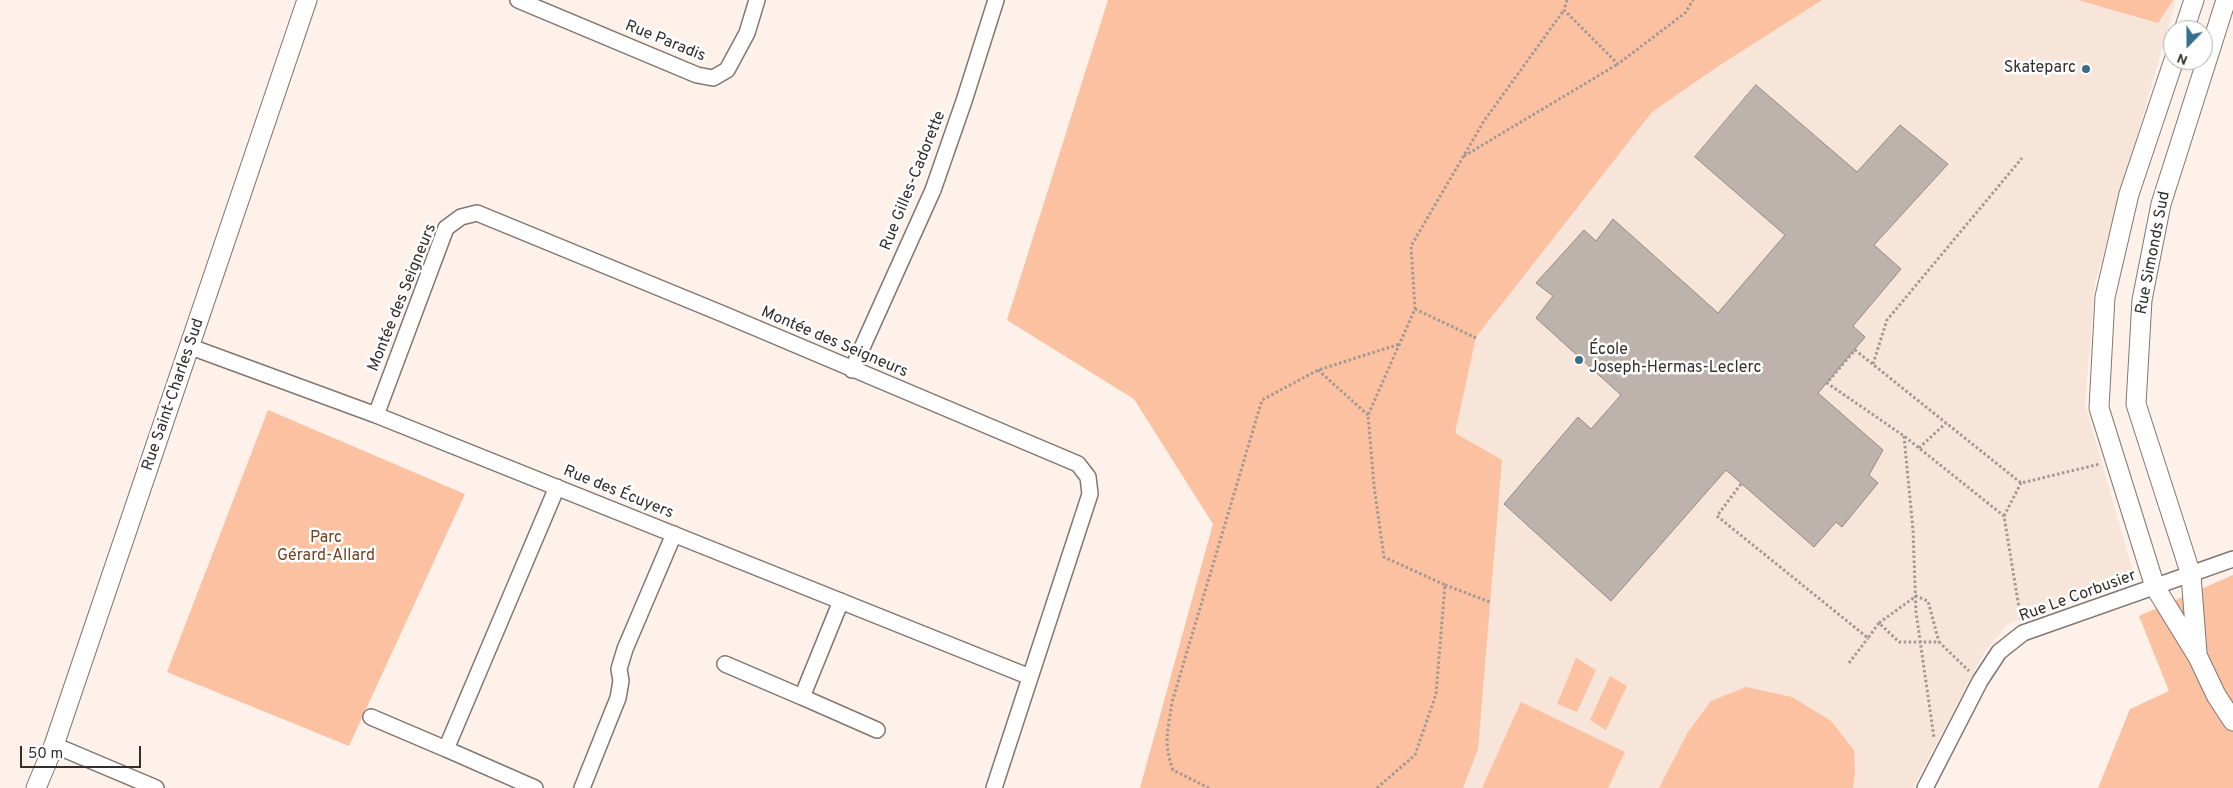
<!DOCTYPE html>
<html>
<head>
<meta charset="utf-8">
<style>
	body { margin:0 }
	#map { position:relative; width:2233px; height:788px; overflow:hidden; background:#fef1ea; font-family:Overpass,sans-serif }
	canvas { display:block }
	.north { position:absolute; left:2163px; top:20px; width:50px; height:50px; box-sizing:border-box; background:#fff; border:1px solid #adabab; border-radius:50%; rotate:202deg; font-size:14px; font-weight:700; line-height:20px; text-align:center; color:#332e2c }
	.north::after { content:''; display:block; margin:auto; width:18px; height:22px; background:#376e89; clip-path:polygon(50% 0,100% 100%,50% 72%,0 100%) }
	.scale { position:absolute; left:20px; top:746px; width:121px; height:22px; box-sizing:border-box; border:2px solid #332e2c; border-top:0; padding-left:6px; font-size:15px; line-height:18px; white-space:nowrap; color:#332e2c; -webkit-text-stroke:4px #fff; paint-order:stroke }
</style>
</head>
<body>
<div id="map">
<canvas width="2233" height="788"></canvas>
<div class="north">N</div>
<div class="scale">50 m</div>
</div>
<script>
const ctx = document.querySelector('canvas').getContext('2d');
ctx.lineJoin = 'round';
function paint(path, color) { ctx.fillStyle = color; ctx.fill(path, 'evenodd'); }
function stroke(path, color, width, dash) { ctx.strokeStyle = color; ctx.lineWidth = width; ctx.lineCap = dash ? 'butt' : 'round'; ctx.setLineDash(dash || []); ctx.stroke(path); }
function label(font, color, halo, rows, align = 'center') {
  ctx.font = font + ' Overpass,sans-serif'; ctx.lineWidth = 5; ctx.setLineDash([]); ctx.textBaseline = 'middle'; ctx.strokeStyle = halo; ctx.fillStyle = color; for (const [text, x, y, turn = 0] of rows) {
    ctx.save(); ctx.translate(x, y); ctx.rotate((+turn || 0) * Math.PI / 180); ctx.textAlign = isNaN(turn) ? turn : align; if (halo) ctx.strokeText(text, 0, 0); ctx.fillText(text, 0, 0); ctx.restore();
  }
}
paint(new Path2D(`
	M1108 0H2176L2095 283 2085 404 2135 579 2008 624 1984 653 1913 788H1140L1213 524 1134 399 1007 320Z`), '#f8e5d9');
paint(new Path2D(`
	M1108 0H1822L1720 65 1652 112 1476 337 1455 433 1502 460 1478 749 1463 788H1140L1213 524 1134 399 1007 320Z
	M2078 0H2173L2158 23Z
	M268 410 465 494 349 746 167 672Z
	M2233 575V788H2098L2130 709 2169 691 2139 616Z
	M1576 658 1596 670 1577 712 1557 704Z
	M1610 676 1627 686 1606 730 1590 720Z
	M1746 687 1792 697 1831 721 1854 750 1855 772 1853 788H1659L1688 732 1711 701Z
	M1521 702 1625 752 1608 788H1482Z`), '#fbc1a0');
const building = new Path2D(`
	M1756 85 1857 172 1900 125 1948 164 1874 245 1901 269 1853 326 1865 337 1818 393 1883 450 1869 475 1878 483 1842 527 1836 522 1814 547 1726 470 1611 601 1504 504 1578 417 1591 429 1621 395 1536 318 1553 296 1536 283 1584 230 1596 241 1613 219 1718 313 1785 235 1695 157Z`);
paint(building, '#beb2ac');
stroke(building, '#958a84', 1);
const minor = new Path2D(`
	M518 0 697 75 713 78 727 70 747 33 757 0
	M191 347 376 415 1030 677
	M852 370 933 190 964 101 996 0
	M376 415 446 228 461 217 477 213 723 314 1078 464 1088 477 1090 494 994 788
	M841 601 802 697 877 730
	M725 664 802 697
	M371 717 446 749 557 487
	M54 745 156 788
	M446 749 535 788
	M582 788 618 698 621 681 619 669 625 649 674 534
	M1925 788 1980 681 1999 652 2023 633 2233 559`);
const tertiary = new Path2D(`
	M2184 30 2194 0
	M2174 60 2129 194 2105 297 2099 408 2155 587 2198 657 2216 695 2233 721
	M2197 653 2191 575 2136 404 2142 300 2161 204 2226 0
	M36 788 54 745 307 0`);
stroke(minor, '#817770', 18);
stroke(tertiary, '#817770', 21);
stroke(new Path2D(`
	M1567 0 1564 10 1618 64 1685 13 1693 0
	M1464 156 1618 64
	M1415 309 1476 338
	M1873 364 1887 320 2022 158
	M1318 370 1368 415
	M1904 436 1913 530 1916 612 1934 738
	M1919 448 1946 423
	M1741 484 1717 516 1868 638 1879 623 1899 642H1939L1969 671
	M2004 516 2021 483
	M1445 585 1490 602
	M2021 620 2004 516 1904 436 1827 383 1855 350 2021 483 2100 464
	M1879 623 1916 596 1928 601 1939 642
	M1849 663 1868 638
	M1209 788 1173 770C1163 742 1168 731 1172 702L1262 400 1318 370 1400 344
	M1377 788 1415 755 1436 694 1445 585 1384 557 1374 486 1368 415 1415 309 1411 246 1484 121 1564 10`), '#a29894', 3, [2.5, 2.5]);
stroke(minor, '#fff', 15);
stroke(tertiary, '#fff', 19);
for (const [x, y, r, color] of [
	[2086,69,5,"#376e89"],
	[1579,360,5,"#376e89"]
]) { const dot = new Path2D(); dot.arc(x, y, r, 0, 2 * Math.PI); ctx.fillStyle = color; ctx.fill(dot); stroke(dot, '#fff', 2); }
label('16px', '#332e2c', '#fff', [
	["Rue Paradis",665,42,22],
	["Rue Gilles-Cadorette",914,181,-68],
	["Rue Simonds Sud",2154,253,-79],
	["Montée des Seigneurs",403,298,-68],
	["Montée des Seigneurs",834,343,23],
	["Rue Saint-Charles Sud",174,395,-71],
	["Rue des Écuyers",618,493,22],
	["Rue Le Corbusier",2078,597,-20]
]);
label('16px', '#332e2c', '#fff', [
	["Skateparc",2076,69],
	["École",1589,351,"left"],
	["Joseph-Hermas-Leclerc",1589,369,"left"]
], 'right');
label('16px', '#743f1b', '#fff', [
	["Parc",326,539],
	["Gérard-Allard",326,557]
]);
</script>
</body>
</html>
